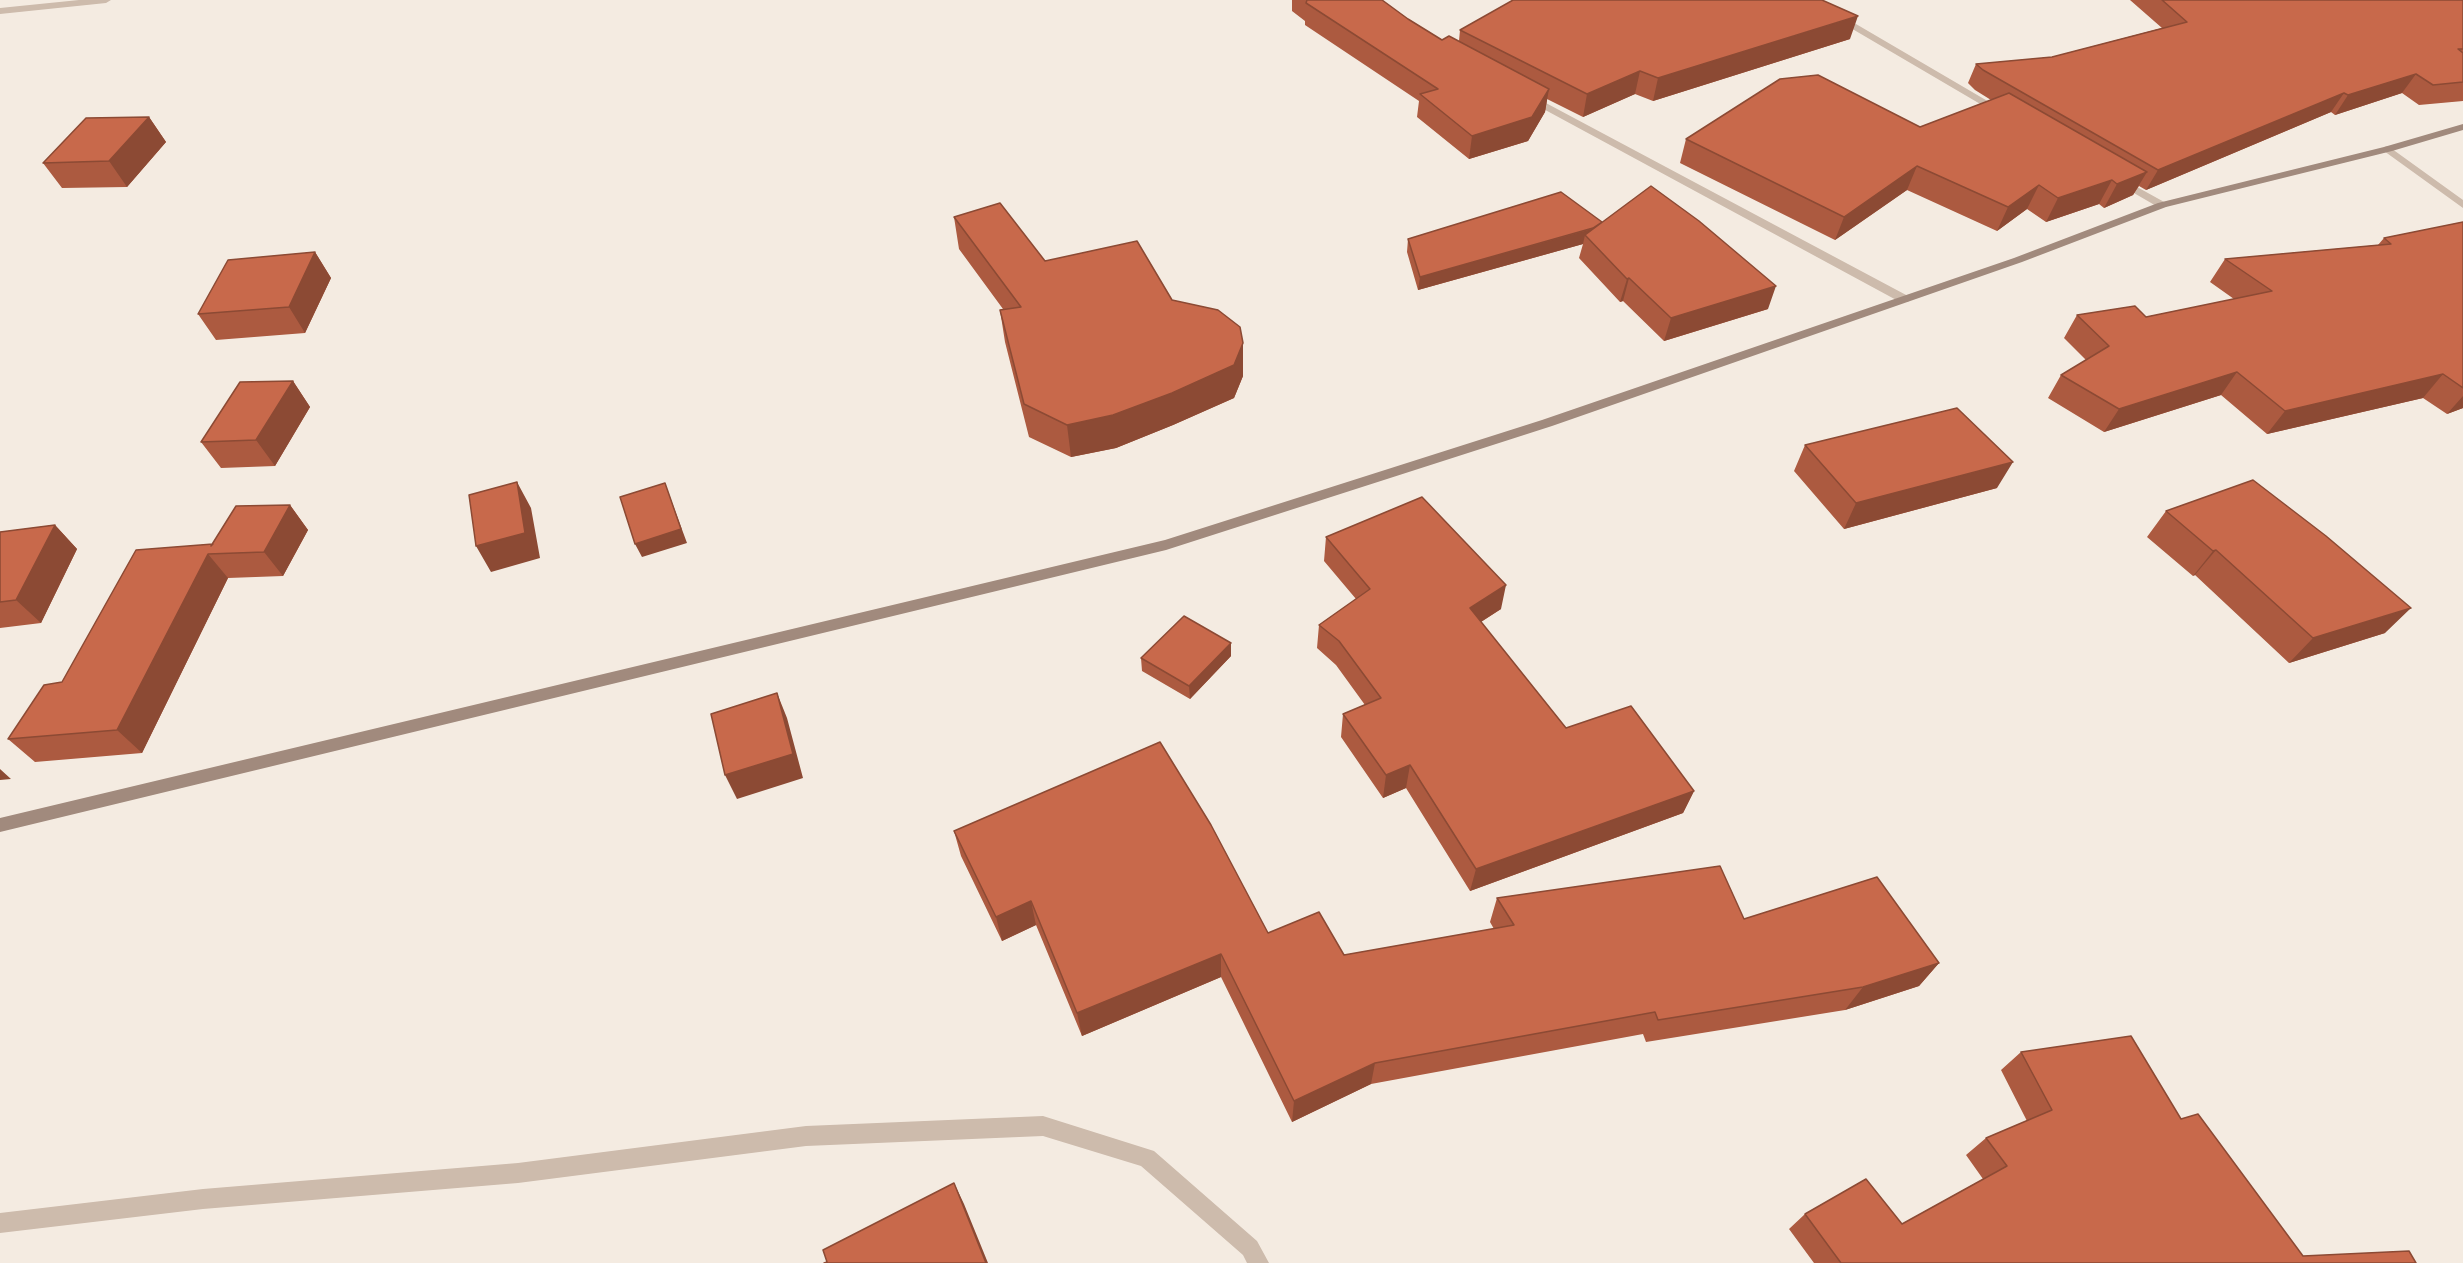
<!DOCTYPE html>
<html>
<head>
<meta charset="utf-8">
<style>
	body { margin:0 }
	canvas { display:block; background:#f4ebe1 }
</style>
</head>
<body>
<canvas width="2463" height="1263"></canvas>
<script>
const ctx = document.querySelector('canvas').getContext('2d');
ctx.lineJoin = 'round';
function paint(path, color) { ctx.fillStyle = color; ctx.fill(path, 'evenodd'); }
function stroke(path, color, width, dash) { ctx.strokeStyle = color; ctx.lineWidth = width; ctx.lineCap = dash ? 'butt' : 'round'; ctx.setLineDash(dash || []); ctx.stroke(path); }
paint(new Path2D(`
	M79 0H111L106 3 0 14V8Z
	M1803 0H1815L2008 113 1999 115Z
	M1529 94 1908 296 1910 299 1908 302H1900L1525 99 1524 97Z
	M2388 146 2463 200V208L2384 151V147Z
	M2119 177 2166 203 2168 205 2166 207H2158L2115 182V178Z
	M1043 1116 1154 1151 1257 1241 1269 1263H1247L1243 1255 1141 1166 1043 1136 806 1146 518 1183 203 1209 0 1233V1213L203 1189 518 1163 806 1126Z`), '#cdbbac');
paint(new Path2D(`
	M2463 124V130L2392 151 2166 207 2022 262 1552 426 1166 550 0 832V818L1165 540 1542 420 2014 258 2158 203 2384 147Z`), '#a18a7d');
paint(new Path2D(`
	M1292 0H1382L1408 19 1442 40 1459 41 1460 30 1850 39 1653 101 1635 94 1583 117 1547 99 1545 112 1528 141 1469 159 1417 117 1419 101 1305 25V21L1292 11Z
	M2130 0H2463V101L2419 105 2402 93 2335 115 2331 112 2146 190 2139 186 2133 195 2104 208 2099 204 2046 222 2027 209 1997 231 1907 190 1835 240 1680 163 1686 139 1920 127 1991 100 1975 90 1968 83 1976 64 2052 57 2162 28Z
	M149 117 166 142 127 187 62 188 43 163Z
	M954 217 1045 261 1172 300 1243 343V376L1234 398 1173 425 1116 448 1071 457 1029 437 1005 342 1000 310 1003 309 959 249Z
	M1602 222 1768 309 1664 341 1623 301 1620 302 1579 258 1583 244 1418 290 1407 252 1408 239Z
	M2463 222V408L2447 414 2423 398 2267 434 2221 395 2104 432 2048 398 2061 375 2086 360 2064 338 2077 315 2146 317 2234 299 2210 282 2225 259 2378 245 2384 238Z
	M315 252 331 278 305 333 216 340 198 314Z
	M293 381 310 407 275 466 221 468 201 442Z
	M1805 445 1997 488 1844 529 1794 471Z
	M290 505 308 530 283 576 228 578 142 753 35 762 8 739 62 682 213 544Z
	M2166 511 2385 633 2289 663 2195 575 2193 576 2147 537Z
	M55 525 77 549 41 623 0 628V532Z
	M1326 537 1501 609 1481 622 1566 728 1694 791 1683 813 1470 891 1406 788 1383 798 1341 737 1343 714 1365 705 1336 665 1317 648 1319 625 1356 599 1324 561Z
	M1231 656 1190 699 1142 671 1141 658Z
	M954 831 1268 933 1344 955 1494 929 1490 922 1497 898 1744 919 1939 963 1919 986 1845 1010 1646 1042 1643 1034 1371 1084 1292 1122 1221 977 1082 1036 1036 925 1002 941 961 856Z
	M2021 1052 2181 1119 2303 1256 2416 1263H1814L1789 1229 1805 1214 1902 1224 1983 1179 1966 1155 1986 1138 2027 1121 2001 1070Z`), '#ac5a40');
paint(new Path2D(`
	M1858 16 1850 39 1653 101 1658 78Z
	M1640 71 1635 94 1583 117 1587 94Z
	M2416 74 2402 93 2335 115 2348 95Z
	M1549 89 1545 112 1528 141 1469 159 1472 136Z
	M2344 93 2331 112 2146 190 2158 170Z
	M149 117 166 142 127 187 109 161Z
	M1917 166 1907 190 1835 240 1844 217Z
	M2147 172 2133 195 2104 208 2117 184Z
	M2112 180 2099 204 2046 222 2058 198Z
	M2039 185 2027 209 1997 231 2008 207Z
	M1606 225 1585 235 1583 244 1418 290 1420 277Z
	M315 252 331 278 305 333 289 307Z
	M1629 278 1623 301 1620 302 1627 279Z
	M1776 286 1768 309 1664 341 1671 318Z
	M1243 343V376L1234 398 1173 425 1116 448 1071 457 1067 425Z
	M2237 372 2221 395 2104 432 2119 409Z
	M2443 374 2423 398 2267 434 2285 411Z
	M293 381 310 407 275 466 256 440Z
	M2463 396V408L2447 414Z
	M2013 462 1997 488 1844 529 1856 503Z
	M517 482 531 508 540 558 491 572 476 546Z
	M665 483 670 497 687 543 642 557 635 544Z
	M290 505 308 530 283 576 264 552Z
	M55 525 77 549 41 623 16 600Z
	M2216 550 2195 575 2193 576 2213 551Z
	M208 554 228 578 142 753 117 730Z
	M1506 585 1501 609 1465 632 1470 608Z
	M2411 608 2385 633 2289 663 2313 638Z
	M1231 643V656L1190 699 1189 686Z
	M777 693 787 718 803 778 737 799 725 775Z
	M1410 765 1406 788 1383 798 1386 775Z
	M0 769 11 779 0 780Z
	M1694 791 1683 813 1470 891 1476 869Z
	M1031 901 1036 925 1002 941 996 917Z
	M1221 954V977L1082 1036 1077 1013Z
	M1939 963 1919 986 1845 1010 1863 987Z
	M1375 1063 1371 1084 1292 1122 1294 1101Z
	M954 1183 964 1204 988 1263H986Z`), '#8c4a34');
const building = new Path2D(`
	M1307 0H1382L1408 19 1442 40 1449 36 1549 89 1532 117 1472 136 1420 94 1438 89 1306 3Z
	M1513 0H1822L1858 16 1658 78 1640 71 1587 94 1460 30Z
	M2162 0H2463V49H2458L2463 53V82L2433 85 2416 74 2348 95 2344 93 2158 170 1983 70 1976 64 2052 57 2187 22Z
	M1818 75 1920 127 2009 93 2147 172 2117 184 2112 180 2058 198 2039 185 2008 207 1917 166 1844 217 1686 139 1780 79Z
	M149 117 109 161 43 163 86 118Z
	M1651 186 1699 221 1776 286 1671 318 1629 278 1627 279 1585 235Z
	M1561 192 1602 222 1593 228 1420 277 1408 239Z
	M1000 203 1045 261 1137 241 1172 300 1218 310 1240 327 1243 343 1234 365 1172 393 1113 415 1067 425 1024 404 1000 310 1021 307 954 217Z
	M2463 222V388L2443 374 2285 411 2237 372 2119 409 2061 375 2109 346 2077 315 2135 306 2146 317 2272 291 2225 259 2391 244 2384 238Z
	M315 252 289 307 198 314 228 260Z
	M293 381 256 440 201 442 240 382Z
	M1957 408 2013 462 1856 503 1805 445Z
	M2253 480 2326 536 2411 608 2313 638 2216 550 2213 551 2166 511Z
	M517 482 525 533 476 546 469 495Z
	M665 483 681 529 635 544 620 497Z
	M1422 497 1506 585 1470 608 1566 728 1631 706 1694 791 1476 869 1410 765 1386 775 1343 714 1381 698 1339 641 1319 625 1370 589 1326 537Z
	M290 505 264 552 208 554 117 730 8 739 44 685 62 682 136 550 213 544 211 546 236 506Z
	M55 525 16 600 0 602V532Z
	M1184 616 1231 643 1189 686 1141 658Z
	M777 693 793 754 725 775 711 714Z
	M1160 742 1211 825 1268 933 1319 912 1344 955 1514 925 1497 898 1720 866 1744 919 1877 877 1939 963 1863 987 1658 1020 1655 1012 1375 1063 1294 1101 1221 954 1077 1013 1031 901 996 917 954 831Z
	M2131 1036 2181 1119 2198 1114 2303 1256 2409 1251 2416 1263H1841L1805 1214 1866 1179 1902 1224 2007 1166 1986 1138 2052 1110 2021 1052Z
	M954 1183 986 1263H824L827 1262 823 1250Z`);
paint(building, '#c8694b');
stroke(building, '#8c4a34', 1.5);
</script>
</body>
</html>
